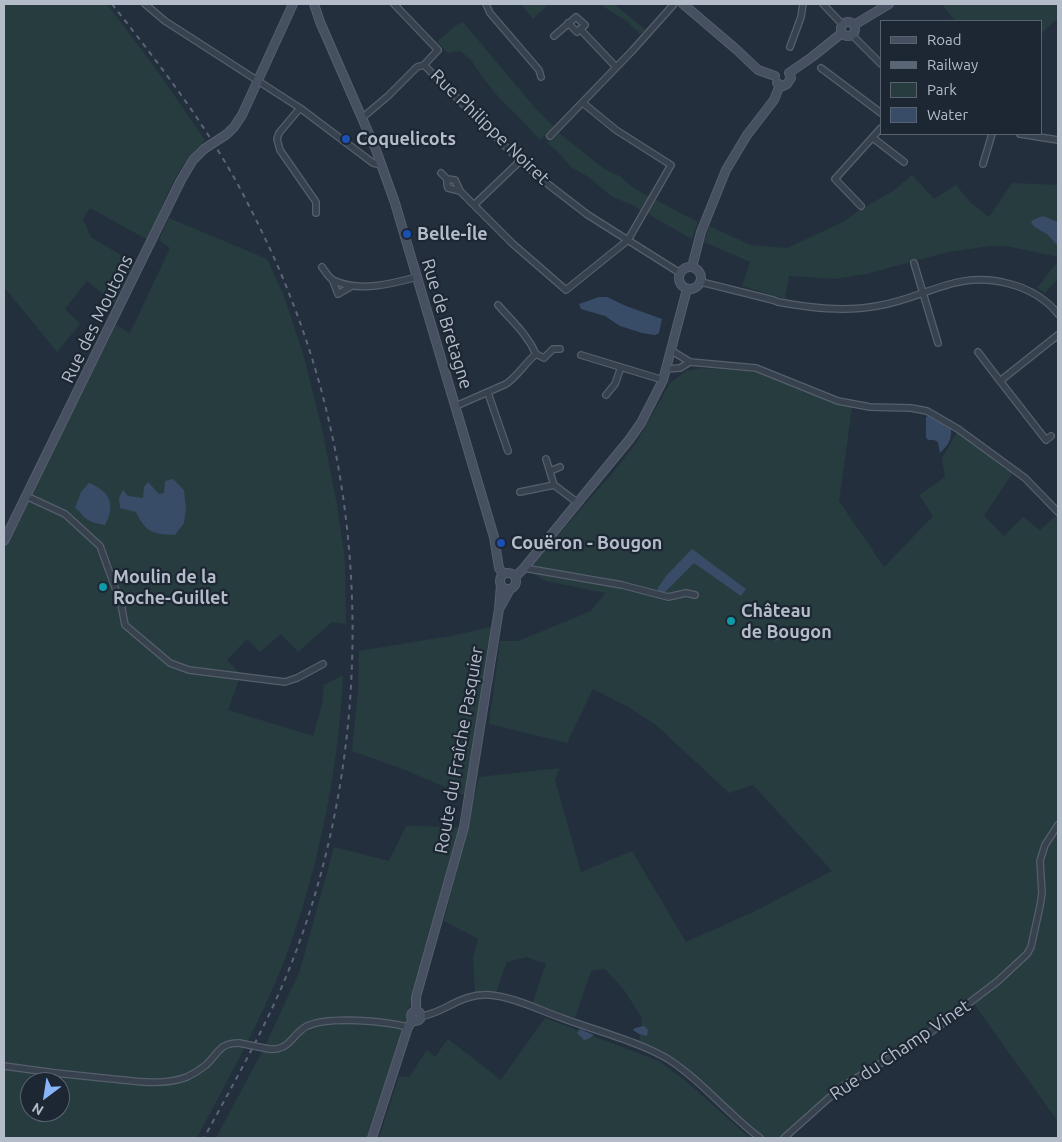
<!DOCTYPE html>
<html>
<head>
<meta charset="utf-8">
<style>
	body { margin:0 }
	#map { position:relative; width:1062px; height:1142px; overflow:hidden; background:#242f3e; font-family:Ubuntu,sans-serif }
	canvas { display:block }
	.frame { position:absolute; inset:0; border:5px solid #b4bcc9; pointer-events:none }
	.legend { position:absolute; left:880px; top:20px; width:162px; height:115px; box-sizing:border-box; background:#1d2633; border:1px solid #59626f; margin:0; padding:6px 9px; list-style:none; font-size:15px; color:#b4bcc9 }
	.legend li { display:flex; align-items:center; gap:10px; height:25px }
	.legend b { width:25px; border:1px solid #59626f }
	.north { position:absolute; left:20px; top:1072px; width:50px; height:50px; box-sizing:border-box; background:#1d2633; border:1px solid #59626f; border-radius:50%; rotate:211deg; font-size:14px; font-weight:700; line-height:20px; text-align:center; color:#b4bcc9 }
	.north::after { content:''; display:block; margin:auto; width:18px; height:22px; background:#8ab4f8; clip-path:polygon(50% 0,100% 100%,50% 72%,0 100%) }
</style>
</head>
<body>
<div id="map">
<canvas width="1062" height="1142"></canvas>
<div class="frame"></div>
<ul class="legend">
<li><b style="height:6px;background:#465061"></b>Road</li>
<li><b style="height:6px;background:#5a6575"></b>Railway</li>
<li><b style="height:14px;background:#263c3f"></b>Park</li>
<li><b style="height:14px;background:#394c67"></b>Water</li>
</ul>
<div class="north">N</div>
</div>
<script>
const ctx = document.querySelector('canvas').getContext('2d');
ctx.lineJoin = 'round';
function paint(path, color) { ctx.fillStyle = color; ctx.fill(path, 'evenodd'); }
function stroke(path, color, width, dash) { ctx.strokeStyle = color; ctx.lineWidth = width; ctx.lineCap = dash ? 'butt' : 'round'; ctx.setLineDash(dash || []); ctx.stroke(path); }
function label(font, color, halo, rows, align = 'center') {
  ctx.font = font + ' Ubuntu,sans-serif'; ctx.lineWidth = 4.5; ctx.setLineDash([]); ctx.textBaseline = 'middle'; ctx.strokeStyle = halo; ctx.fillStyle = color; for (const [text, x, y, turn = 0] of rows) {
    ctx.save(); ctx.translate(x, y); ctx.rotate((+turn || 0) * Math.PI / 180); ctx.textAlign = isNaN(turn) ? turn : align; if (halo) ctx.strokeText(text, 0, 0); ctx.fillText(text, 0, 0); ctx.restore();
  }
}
paint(new Path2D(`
	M4 4H107L156 69 205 140C175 166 164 204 148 240L90 208 83 219 91 237 134 263 115 304 87 281 65 309 80 324 57 352 4 287Z
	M521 4H549L533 19Z
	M599 4H614L646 30 640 34 625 20Z
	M942 4H1058V18L1041 34V21H955Z
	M463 22 536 109 555 128 540 140 514 112 501 100 483 78 471 60 460 51 448 53 437 42 455 26Z
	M559 133 603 168 621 177 635 189 698 222 692 239 632 205 611 196 590 178 571 167 556 150 547 143Z
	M912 175 934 199 956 185 971 203 989 217 1012 183 1058 185V257L1006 246H991L948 252 866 274 835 279 789 276 785 299 742 286 750 262 704 242 709 226 751 245 787 248 845 221 858 211 893 191Z
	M169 218 267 259 284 296 304 357 323 433 337 505 345 559 346 624 332 622 298 652 281 634 260 652 247 639 227 660 241 674 228 710 313 736 322 705 324 685 343 675C339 769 318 871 285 959 261 1021 228 1079 197 1138H4V547L116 325 130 333 170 248 159 240ZM30 1082H60V1112H30Z
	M1058 261V279L1045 293 1037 288Z
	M701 368 760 372 852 408 839 501 884 567 933 516 919 495 945 477 942 458 957 432 1012 474 984 516 1004 536 1023 517 1040 530 1057 515 1058 517V1122L972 1001 927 1035 840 1088 780 1138H766L728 1106 704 1082 685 1067 663 1051 639 1042 642 1018 624 990 605 969 591 971 575 1018 532 1004 546 964 527 957 507 962 496 993 475 994 473 958 478 939 444 921 479 777 560 768 555 780 581 872 632 851 686 942 753 912 832 871 753 785 729 793 656 725 628 707 593 689 567 743 489 724 500 641H518L591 611 605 593 546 581 532 573 530 567 614 471 636 443 670 383 686 371Z
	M494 626 466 796 408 771 352 751 358 691 359 651 456 635Z
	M406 826 461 827 372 1138H216L266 1044 300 970 334 847 389 861Z
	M545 1018 659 1061 687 1082 750 1138H379L399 1076 409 1077 427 1050 435 1057 448 1039 501 1080Z`), '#263c3f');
paint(new Path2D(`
	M1043 216 1058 222V245C1053 242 1053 240 1049 236 1044 231 1036 230 1031 223L1033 220Z
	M599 297H607L626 306 662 319 659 333 655 335 642 333 620 326 605 316 581 309 579 304Z
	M928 416 951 429C952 440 948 445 940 453L938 442 934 440H928L926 437V417Z
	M173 479 184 490 186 509 184 523 175 535C153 534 146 533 136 512L120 508 119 498 123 490 128 496 143 498 144 487 148 482 159 494 164 493 165 481Z
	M89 483C110 491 116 505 105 525 99 524 89 522 84 517 80 513 80 511 75 508L81 492Z
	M692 549 746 589 741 596 694 563 663 594 657 589 666 576Z
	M774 627 783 636 776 641 767 633Z
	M644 1026 648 1030 647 1036 639 1034 633 1030 635 1028Z
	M580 1029 594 1035 588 1039 584 1040 577 1033Z`), '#394c67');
const street = new Path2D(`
	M145 4 165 21 300 108 373 163 382 165
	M394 4 438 50 424 65 520 161 549 185 588 215 680 273
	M486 4 490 13 539 70 541 77
	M823 4 842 24
	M580 29 616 67
	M852 35 881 64
	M554 36 576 17 585 25 577 32 568 23
	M790 47 801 17 803 4
	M821 68 881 113
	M300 108 279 133 277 139 280 150 316 202V213
	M362 118 388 96 417 67 424 65
	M1020 134 1058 140
	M550 136 633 50 674 4
	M873 138 904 162
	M983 164 992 134
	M441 173 447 179V184L448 188 460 191 513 244 566 290 628 240 671 165 616 130 583 103
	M447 179 455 180 460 191
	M474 205 520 161
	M861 206 835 179 881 128
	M914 263 938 343
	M322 267C325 271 329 279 335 281 360 292 391 284 417 277
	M333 281 338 294 352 286
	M701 282 773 300 778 302C811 308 844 312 877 306 927 298 956 269 1010 284 1029 289 1046 299 1058 314
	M498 305C512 321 527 334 536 354
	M672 351 690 362 756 368 838 401 870 407 911 408 927 411 958 429 1025 478 1058 512
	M978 352 1000 381 1058 335
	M581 355 663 380
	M666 369 680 368 690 362
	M1000 381 1046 440 1051 436
	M488 393 508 451
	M606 395 615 384 621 367
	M456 406 506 384C518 376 525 363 536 354L544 358 553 349H560
	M550 471 560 467
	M554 485 578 503
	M520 492 554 485 546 459
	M26 496 65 514 100 546 121 604 125 625 170 663 189 670 285 682 297 678 323 664
	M524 568 622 585 668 597 686 593 695 595
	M422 1016C445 1013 460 993 490 995 514 997 539 1010 562 1018 594 1030 640 1042 668 1059 702 1081 728 1114 760 1138
	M269 1049C290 1051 292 1034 307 1026 330 1016 384 1021 408 1027
	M4 1066C37 1071 70 1075 103 1078 129 1080 161 1087 187 1077 193 1074 201 1069 206 1065 219 1053 219 1043 239 1043
	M784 1138 840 1088 927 1035 998 981 1027 954 1031 947 1040 906 1042 893 1040 861 1045 845 1058 825`);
const secondary = new Path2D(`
	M314 4 320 22 376 150 395 203 494 537 499 568 503 574
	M683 4 737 50 758 70 775 76
	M841 29a7 7 0 1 1 14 0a7 7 0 1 1-14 0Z
	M854 25 889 4
	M789 73 812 57 842 33
	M777 83 783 86 787 84 791 78 789 73
	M227 134 234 127 242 115 293 4
	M679 278a11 11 0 1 1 22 0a11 11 0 1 1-22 0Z
	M692 267 701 232 726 170 747 135 774 100 780 85
	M4 541 181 180 193 160 204 149
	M500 581a8 8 0 1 1 16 0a8 8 0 1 1-16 0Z
	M515 577 524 568 629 440 641 423 663 380 687 289
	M499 609 510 589
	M411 1016a5 5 0 1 1 10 0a5 5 0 1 1-10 0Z
	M416 1011V997L464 827 499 609 501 585
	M372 1138 408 1027 413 1020`);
stroke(street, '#565f6c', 8);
stroke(secondary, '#565f6c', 10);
stroke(street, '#38414e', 5.5);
stroke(secondary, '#465061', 8);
stroke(new Path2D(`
	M112 4C160 65 208 127 244 196 261 229 277 262 290 296 371 499 373 741 298 946 274 1013 238 1075 204 1138`), '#5a6575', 2, [5, 5]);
const streetBridge = new Path2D(`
	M239 1043 269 1049`);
const secondaryBridge = new Path2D(`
	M204 149 227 134`);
stroke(streetBridge, '#565f6c', 8, []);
stroke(secondaryBridge, '#565f6c', 10, []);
stroke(streetBridge, '#38414e', 5.5);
stroke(secondaryBridge, '#465061', 8);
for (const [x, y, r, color] of [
	[346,139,5,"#1a4fb4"],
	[407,234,5,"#1a4fb4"],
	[501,543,5,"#1a4fb4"],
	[103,587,5,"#0f9aa8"],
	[731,621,5,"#0f9aa8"]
]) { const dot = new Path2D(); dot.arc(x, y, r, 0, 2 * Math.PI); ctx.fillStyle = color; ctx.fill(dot); stroke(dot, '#1d2633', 2); }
label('18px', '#b4bcc9', '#1d2633', [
	["Rue Philippe Noiret",490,127,44],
	["Rue des Moutons",97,319,-64],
	["Rue de Bretagne",447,324,73],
	["Route du Fraîche Pasquier",459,750,-80],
	["Rue du Champ Vinet",900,1050,-34]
]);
label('bold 18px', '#b4bcc9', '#1d2633', [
	["Coquelicots",356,139],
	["Belle-Île",417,234],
	["Couëron - Bougon",511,543],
	["Moulin de la",113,577],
	["Roche-Guillet",113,598],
	["Château",741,611],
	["de Bougon",741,632]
], 'left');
</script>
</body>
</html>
